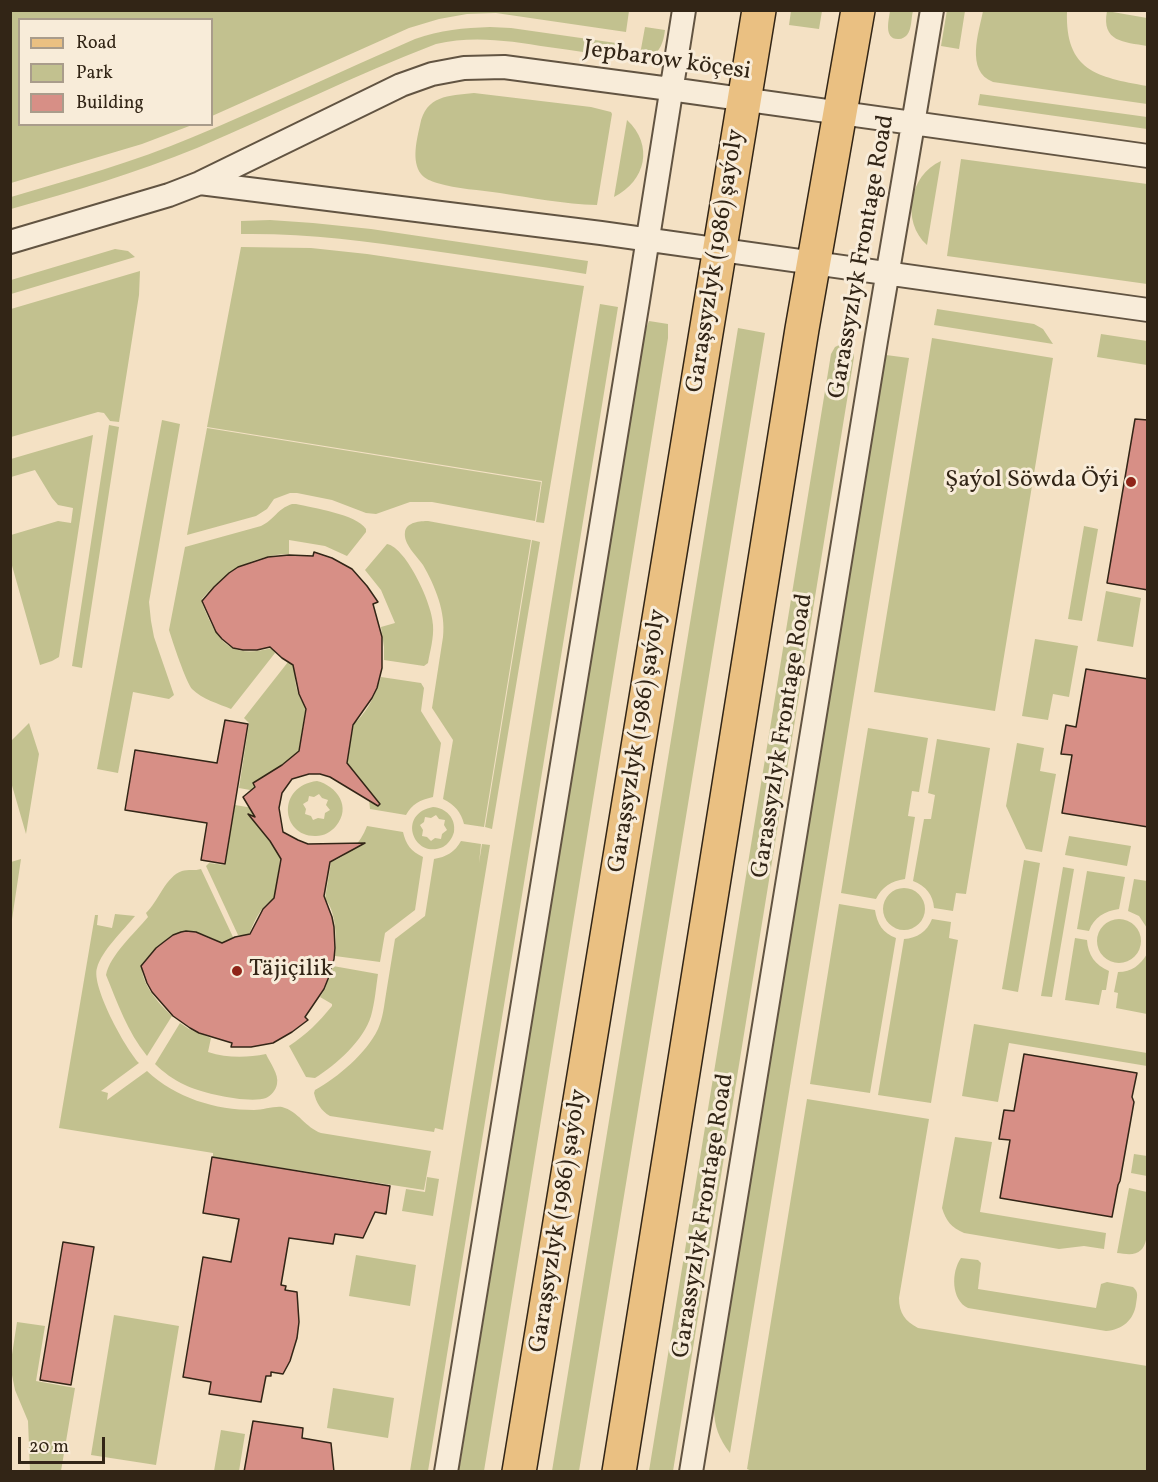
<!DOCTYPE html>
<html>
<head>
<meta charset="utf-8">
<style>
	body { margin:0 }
	#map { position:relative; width:1158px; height:1482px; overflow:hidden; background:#f4e1c4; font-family:Vollkorn,serif }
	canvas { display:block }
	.frame { position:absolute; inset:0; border:12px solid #322516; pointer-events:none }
	.legend { position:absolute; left:18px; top:18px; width:195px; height:108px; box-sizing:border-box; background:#f8ecd9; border:2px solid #a99c8b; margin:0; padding:8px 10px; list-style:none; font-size:18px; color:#322516 }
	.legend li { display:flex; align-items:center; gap:12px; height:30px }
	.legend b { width:30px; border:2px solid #a99c8b }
	.scale { position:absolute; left:18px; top:1437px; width:87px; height:27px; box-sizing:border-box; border:3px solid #322516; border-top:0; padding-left:8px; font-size:18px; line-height:21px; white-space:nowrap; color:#322516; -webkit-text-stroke:4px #f8ecd9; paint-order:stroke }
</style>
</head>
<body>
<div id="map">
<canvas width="1158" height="1482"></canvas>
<div class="frame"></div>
<ul class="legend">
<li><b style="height:8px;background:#eac082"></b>Road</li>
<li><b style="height:16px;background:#c2c18f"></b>Park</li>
<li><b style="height:16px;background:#d78f86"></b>Building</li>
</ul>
<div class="scale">20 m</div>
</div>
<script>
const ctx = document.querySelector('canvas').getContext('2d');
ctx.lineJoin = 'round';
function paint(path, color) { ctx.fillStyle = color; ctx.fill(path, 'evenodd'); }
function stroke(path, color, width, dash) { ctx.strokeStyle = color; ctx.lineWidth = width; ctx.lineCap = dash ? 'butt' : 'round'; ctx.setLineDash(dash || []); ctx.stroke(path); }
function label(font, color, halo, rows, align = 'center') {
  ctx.font = font + ' Vollkorn,serif'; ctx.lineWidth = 6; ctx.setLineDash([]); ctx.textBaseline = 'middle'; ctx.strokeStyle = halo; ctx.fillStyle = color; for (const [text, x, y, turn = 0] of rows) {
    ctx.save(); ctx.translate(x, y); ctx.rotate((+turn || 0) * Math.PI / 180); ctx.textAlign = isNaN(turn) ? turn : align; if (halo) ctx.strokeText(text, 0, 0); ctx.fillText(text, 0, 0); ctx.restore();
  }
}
paint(new Path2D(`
	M11 10H629V11L626 32 496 13 467 14 439 19 409 28 212 116V20H20V124L192 125 142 144 11 183Z
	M947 10 965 11 959 49 941 46Z
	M791 11H822L819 29 789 25Z
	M890 11H913C911 18 912 29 907 35 905 37 902 39 899 39 883 40 889 19 890 11Z
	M983 11H1067C1065 71 1097 77 1147 86V104L993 82C965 71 979 32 983 11Z
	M1107 11 1147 18V46C1124 42 1101 42 1107 11Z
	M490 27 511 28 623 44 622 58C597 54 572 50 548 47 511 41 473 35 436 44 355 75 277 114 197 148 136 173 74 191 11 209V197C72 179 134 162 193 137 268 106 341 71 415 39 440 30 464 28 490 27Z
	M645 27 665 30C663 47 657 58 639 60Z
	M474 93 591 107 611 112 612 114 597 205C564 204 532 198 500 193 480 190 457 189 437 183 431 181 425 179 421 174 411 161 417 139 420 125 426 95 448 96 474 93Z
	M980 94 1147 117V129L978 105Z
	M627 120C654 145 646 181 614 197Z
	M961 159 1147 184V284L947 256Z
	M941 161 927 245C901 222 909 175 941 161Z
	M270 220 313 223 371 229 588 261 586 274C533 265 480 258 427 250 365 241 304 233 241 234V221Z
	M241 247 311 248 367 254 584 286 544 523 536 522 542 481 207 427Z
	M115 249 128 251 135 257 11 294V280Z
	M140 271 139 295 119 422 110 421 104 413 98 412 11 437V309Z
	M600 304 618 307 428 1471H410Z
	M937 309 1034 324 1043 329 1053 344 934 325Z
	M649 321 668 324V338L484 1471H459L644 334Z
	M738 328 765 333 579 1471H552Z
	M1101 334 1147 341V365L1097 357Z
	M932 338 1053 358 995 711 874 692Z
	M841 344C850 345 853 348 854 357L673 1471H649L831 354 835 347Z
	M886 355 909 358 730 1453C719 1439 714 1426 714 1408Z
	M162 420 180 424 149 602 151 621 154 637 174 695 169 699 133 692 118 773 97 769Z
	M109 425 119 427 82 668 72 666Z
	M207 428 541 482 535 521 432 502H410L376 514 366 513 332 500 297 493H290L274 499 267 509 256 516 187 535Z
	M93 435 59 657 52 661 40 665 11 562V535L58 521 71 523 73 508 58 505 52 498 35 470 11 477V459Z
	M292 504H296C313 508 356 514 366 529V532L347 556 325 546 289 540V554C253 555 225 572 202 599V603C217 640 228 660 272 648L275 653 231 709C219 704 202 699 192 689 186 682 172 640 169 630L185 547 261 526C274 520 277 509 292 504Z
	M428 521 531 540 484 827 464 824C461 812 455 805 443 799L453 740 432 708 443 637C446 612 435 586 423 565 417 556 403 544 405 532 406 522 421 521 428 521Z
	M1084 526 1098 529 1082 621 1068 619Z
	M532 540 540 542 492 829 485 827Z
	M387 544C407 548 433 606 433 625 434 638 430 651 428 663L424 666 384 660V647L381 627 395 623 381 590 365 570Z
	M1106 591 1141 598 1133 647 1097 641Z
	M1035 639 1078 646 1069 697 1053 694 1048 720 1022 716Z
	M288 662 294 665C295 679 295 695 306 706L298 756C276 765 273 773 261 792L239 788 249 723 244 718Z
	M381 677 421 683 424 688 421 711 441 743 433 797C420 800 412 804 406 815L370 809C369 790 361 776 347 764L354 722 357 721C369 709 376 693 381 677Z
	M29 723 39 754 26 834 11 782 10 742Z
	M868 728 928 738 919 792 912 791 908 816 915 817 905 879C891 881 882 887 876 899L841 893Z
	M937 739 990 748 966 894 956 893 953 911 934 908C933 895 926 886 913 881L924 819H931L935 795 928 793Z
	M1017 743 1044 748 1040 771 1056 774 1042 852 1026 849 1006 806Z
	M317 781C337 786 352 807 336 826 331 832 324 836 316 836 281 837 276 786 317 781ZM319 794 322 798 328 800 326 805 330 810 325 813 324 819 318 818 313 820 311 816 305 814 306 809 303 804 308 801 309 796 314 797Z
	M235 805 259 809C264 830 264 838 281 853L274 899C261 905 254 922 249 935H238L206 866 209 863 225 865Z
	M433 807C446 808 456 818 454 832 452 839 448 844 443 847 414 860 396 814 433 807ZM436 815 439 819 445 820 444 825 447 830 442 834 441 839 435 838 431 841 427 837 422 836 423 830 420 825 424 822 425 817 431 818Z
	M367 826 403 832C406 845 411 851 423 857L415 910 385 933 380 962 335 956C337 940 336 910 325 899L331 862C349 855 360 844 367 826Z
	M1069 836 1131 846 1127 866 1065 855Z
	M461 841 481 844 479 863 482 844 490 845 443 1130 435 1128 434 1132 330 1116C321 1111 316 1102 314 1093L315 1090C338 1077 366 1054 378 1029 383 1018 384 1006 386 994 389 975 392 957 395 939L425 916 434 859C446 857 455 852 461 841Z
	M21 859 11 926V862Z
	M1024 860 1040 863 1018 992 1002 989Z
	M1063 867 1074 869 1052 997 1041 996Z
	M201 869 233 937 223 944C184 921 169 932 142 964 140 983 159 1004 172 1016L147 1056C127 1031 118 1004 106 975 110 955 135 933 148 917L146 913C158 902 166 876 182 871 188 869 195 871 201 869Z
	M1087 871 1125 877 1119 909C1105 911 1094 917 1089 931L1077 929Z
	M1134 879 1147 881V928L1139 916 1128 911Z
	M883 909a21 21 0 1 1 42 0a21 21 0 1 1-42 0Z
	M839 904 875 910C877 924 883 933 896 938L870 1093 810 1084Z
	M115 914 135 916C123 931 102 950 97 968 91 986 125 1048 139 1063L101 1091 108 1093 107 1100 147 1071C176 1098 215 1110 254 1110 263 1110 274 1106 282 1107 298 1111 306 1128 321 1133L431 1151 424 1190 213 1157V1153L59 1128 95 915H98L97 925 112 928Z
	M932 919 951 922 949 938 958 940 931 1103 878 1095 904 939C917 938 927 932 932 919Z
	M1097 941a22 22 0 1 1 44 0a22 22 0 1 1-44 0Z
	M1075 938 1087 940C1088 955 1095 965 1109 971L1106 990H1102L1099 1005 1065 1000Z
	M1147 954V1014L1116 1008 1118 993 1114 992 1118 972C1132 972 1140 965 1147 954Z
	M333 966 378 974C376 987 375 1002 371 1016 364 1040 336 1065 315 1078L306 1077 289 1046C306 1035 319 1022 332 1006V1004L320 997 325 989Z
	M180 1023 189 1029 211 1038 208 1052C227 1058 246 1058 266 1054 270 1063 279 1074 277 1084 276 1090 271 1096 266 1098 249 1104 201 1093 185 1085 174 1080 163 1072 155 1064Z
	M974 1024 1147 1053V1066L1009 1043 998 1102 962 1096Z
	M807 1099 929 1119 899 1298C899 1313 905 1321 918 1328L1147 1366V1471L754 1472 747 1469Z
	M955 1137 992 1142 980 1212 1106 1233 1104 1249 1084 1246 1059 1249 964 1233C951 1227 946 1221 942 1208Z
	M1134 1154 1147 1156V1176L1131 1173Z
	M427 1177 439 1179 433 1216 402 1211 406 1189 425 1192Z
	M1129 1188 1147 1192C1148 1204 1151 1242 1141 1250 1135 1256 1126 1254 1117 1253Z
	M356 1255 416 1265 410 1306 349 1296Z
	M961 1258 978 1260 981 1263 978 1289 1096 1308 1101 1284 1107 1282 1133 1287C1139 1292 1137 1297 1136 1304 1134 1320 1122 1330 1106 1331L968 1308C951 1300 951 1272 961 1258Z
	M114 1315 179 1326 156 1465 91 1455Z
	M17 1322 45 1326 36 1381 75 1388 61 1471H30L28 1421 15 1390 12 1375 11 1361Z
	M333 1388 394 1398 388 1438 327 1428Z
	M221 1430 245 1434 239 1471H214Z`), '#c2c18f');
const building = new Path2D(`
	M1135 419 1148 420V590L1107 583Z
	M314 552 332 558 352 569 367 586 378 602 373 604 382 637V668L377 688 372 698 353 725 347 763 380 804 378 806 330 777 320 774H309L292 779 282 793 279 808 283 832 298 840 308 844 365 843 330 862 324 896 332 917 334 927 335 948 334 959 328 979 324 989 305 1017 308 1020 292 1032 273 1043 251 1047H231L232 1043 199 1033 190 1028 173 1016 152 992 147 983 141 966 156 948 165 941 173 935 181 932 186 931 196 932 222 943 235 937 250 934 263 909 274 898 281 859 270 841 248 814 255 817 243 797 255 787 253 783 282 765 299 751 306 709 299 694 293 665 282 658 270 647 257 650H243L233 648 222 639 216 632 202 601 214 587 229 573 238 567 268 557 289 555 313 556Z
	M1086 669 1148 679V827L1062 813 1072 755 1061 754 1066 725 1076 727Z
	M225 720 248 724 225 864 201 860 207 823 125 810 135 750 217 763Z
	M1024 1054 1137 1073 1132 1097 1134 1102 1120 1181 1118 1185 1112 1217 1000 1198 1010 1140 999 1139 1004 1110 1014 1111Z
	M212 1157 390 1186 386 1214 375 1212 363 1238 335 1234 333 1244 289 1238 281 1285 286 1286 285 1290 297 1292 299 1322 297 1338 290 1361 283 1374 271 1372V1376H266L261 1402 209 1394 211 1382 183 1377 203 1257 231 1262 239 1219 203 1213Z
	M63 1242 94 1247 71 1385 40 1380Z
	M253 1421 303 1428 302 1438 331 1443 334 1472H244Z`);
paint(building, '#d78f86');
stroke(building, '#322516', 1.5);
const street = new Path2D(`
	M200 183 601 233 1148 310
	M10 242 169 195 200 183 401 85 432 74 464 68 504 67 670 89 1148 156
	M446 1472 638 301 684 10
	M691 1472 876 341 913 124 932 10`);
const primary = new Path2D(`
	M519 1472 759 10
	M619 1472 802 329 858 10`);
stroke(street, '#625442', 26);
stroke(primary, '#322516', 36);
stroke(street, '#f8ecd9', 22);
stroke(primary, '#eac082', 33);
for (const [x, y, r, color] of [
	[1131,482,6,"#8f2418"],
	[237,971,6,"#8f2418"]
]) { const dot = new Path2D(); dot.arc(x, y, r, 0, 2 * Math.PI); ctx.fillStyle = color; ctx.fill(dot); stroke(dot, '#f8ecd9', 2); }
label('24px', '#322516', '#f8ecd9', [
	["Jepbarow köçesi",667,62,8],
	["Garassyzlyk Frontage Road",863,257,-80],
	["Garaşsyzlyk (1986) şaýoly",717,261,-81],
	["Garassyzlyk Frontage Road",784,736,-81],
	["Garaşsyzlyk (1986) şaýoly",639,741,-81],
	["Garassyzlyk Frontage Road",705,1216,-81],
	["Garaşsyzlyk (1986) şaýoly",560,1221,-81]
]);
label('24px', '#322516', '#f8ecd9', [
	["Şaýol Söwda Öýi",1119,482],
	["Täjiçilik",249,971,"left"]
], 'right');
</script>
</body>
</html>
